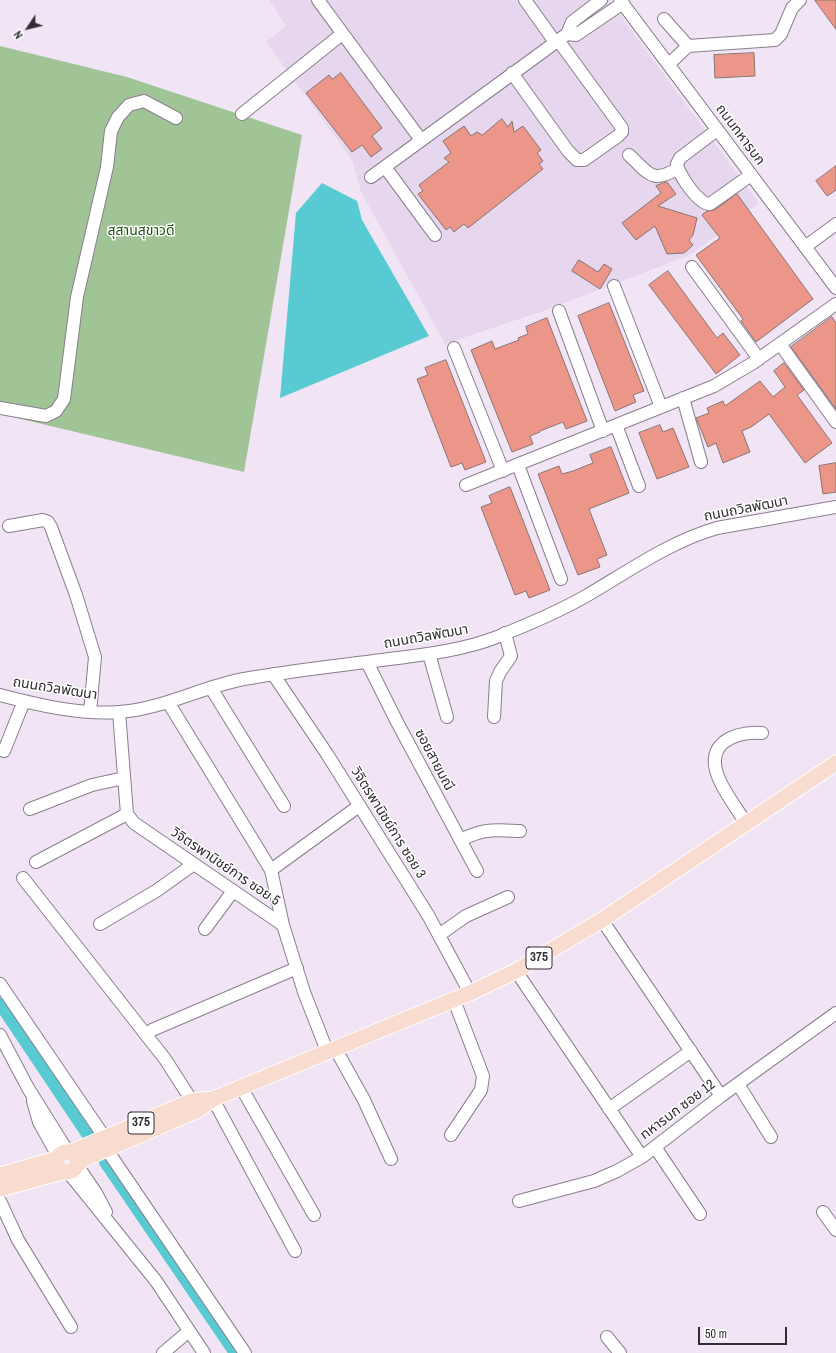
<!DOCTYPE html>
<html>
<head>
<meta charset="utf-8">
<style>
	body { margin:0 }
	#map { position:relative; width:836px; height:1353px; overflow:hidden; background:#f1e5f5; font-family:"Archivo Narrow",sans-serif }
	canvas { display:block }
	.north { position:absolute; left:8px; top:8px; width:40px; height:40px; -webkit-text-stroke:3px #fff; paint-order:stroke; rotate:235deg; font-size:11px; font-weight:700; line-height:16px; text-align:center; color:#302c32 }
	.north::after { content:''; display:block; margin:auto; width:14px; height:18px; background:#302c32; clip-path:polygon(50% 0,100% 100%,50% 72%,0 100%) }
	.scale { position:absolute; left:698px; top:1327px; width:89px; height:18px; box-sizing:border-box; border:2px solid #302c32; border-top:0; padding-left:5px; font-size:12px; line-height:14px; white-space:nowrap; color:#302c32; -webkit-text-stroke:3px #fff; paint-order:stroke }
</style>
</head>
<body>
<div id="map">
<canvas width="836" height="1353"></canvas>
<div class="north">N</div>
<div class="scale">50 m</div>
</div>
<script>
const ctx = document.querySelector('canvas').getContext('2d');
ctx.lineJoin = 'round';
function paint(path, color) { ctx.fillStyle = color; ctx.fill(path, 'evenodd'); }
function stroke(path, color, width, dash) { ctx.strokeStyle = color; ctx.lineWidth = width; ctx.lineCap = dash ? 'butt' : 'round'; ctx.setLineDash(dash || []); ctx.stroke(path); }
function label(font, color, halo, rows, align = 'center') {
  ctx.font = font + ' "Archivo Narrow","Noto Sans Thai",sans-serif'; ctx.lineWidth = 3; ctx.setLineDash([]); ctx.textBaseline = 'middle'; ctx.strokeStyle = halo; ctx.fillStyle = color; for (const [text, x, y, turn = 0] of rows) {
    ctx.save(); ctx.translate(x, y); ctx.rotate((+turn || 0) * Math.PI / 180); ctx.textAlign = isNaN(turn) ? turn : align; if (halo) ctx.strokeText(text, 0, 0); ctx.fillText(text, 0, 0); ctx.restore();
  }
}
paint(new Path2D(`
	M269 0H609L759 203 690 255 546 310 445 344 361 192 352 160 266 42 286 26Z`), '#e7d7ee');
paint(new Path2D(`
	M0 46 127 77 302 135 244 472 0 414Z`), '#a1c497');
paint(new Path2D(`
	M322 183 357 201 362 220 429 336 280 398 296 213Z`), '#57cbd1');
stroke(new Path2D(`
	M0 1004 89 1137
	M105 1162 235 1353`), '#57cbd1', 12);
const building = new Path2D(`
	M815 0H836V29Z
	M754 53 755 76 715 78 714 55Z
	M341 73 382 128 372 136 382 149 371 157 362 145 352 152 306 93 329 75 332 79Z
	M502 119 508 127 512 121 514 132 523 126 541 150 537 153 543 161 539 164 543 169 468 228 464 224 454 232 450 227 446 230 418 194 423 191 419 185 449 162 444 158 451 153 443 141 464 126 471 136 477 132 482 135Z
	M836 166V190L827 196 816 181Z
	M667 182 676 194 658 206 697 218 693 235 689 240 693 245 684 253 667 254 655 226 636 240 622 223 661 193 656 186Z
	M737 194 813 299 756 342 741 321 743 319 696 255 720 238 702 215 707 211 714 210Z
	M579 260 598 272 604 264 612 269 600 289 572 271Z
	M668 271 717 338 723 333 740 355 716 374 649 285Z
	M609 303 644 391 633 395 636 402 615 411 578 316Z
	M832 317 836 323V409L791 347Z
	M547 318 587 421 566 429 563 422 540 431V432L530 436 533 444 512 452 471 350 492 341 495 349 519 340 518 338 528 334 526 327Z
	M446 360 486 462 465 470 462 463 451 467 417 379 428 375 425 368Z
	M784 363 804 390 797 395 832 443 805 463 769 414 751 427 742 431 750 452 723 463 716 443 708 447 696 418 709 413 707 408 723 401 725 406 760 381 773 397 785 387 774 371Z
	M660 425 663 432 673 428 689 467 657 479 639 433Z
	M611 447 629 493 589 509 607 555 597 559 600 567 578 575 538 474 559 466 562 474 573 471 593 463 590 455Z
	M836 463V492L823 494 819 466Z
	M510 487 550 590 529 598 526 591 515 595 481 507 492 503 489 496Z`);
paint(building, '#eb9688');
stroke(building, '#887471', 1);
const minor = new Path2D(`
	M318 0 421 140
	M525 0 555 42
	M620 0 836 288
	M664 19 688 46
	M567 34 576 35 623 3
	M669 64 688 46 775 40 781 34 792 8 800 0
	M512 73 568 151 577 160H584L618 136 622 132V128L558 40
	M242 114 342 34
	M717 130 680 158 677 164C678 174 699 205 710 204L751 175
	M629 155C649 173 651 184 677 169
	M385 167 435 235
	M371 177 567 34 572 22 601 0
	M805 247 836 224
	M692 267 759 359
	M614 286 661 407
	M559 311 603 431
	M780 344 836 422
	M454 348 503 471
	M683 398 701 462
	M0 408 46 416 56 411 64 399 77 297 107 167 111 131 118 117 129 105 144 101 176 118
	M616 425 639 486
	M518 465 561 579
	M466 485 714 386 753 363 836 304
	M9 526 43 520 48 522 51 527 76 595 95 657 90 712
	M429 654 447 717
	M367 662 397 722 477 871
	M273 674 327 754 428 915 470 993
	M211 688 284 806
	M0 695C38 705 80 715 119 712 163 709 201 687 244 679 289 671 336 666 382 660 421 655 461 651 497 637 527 625 558 612 586 596 629 571 669 542 717 528L836 507
	M168 702 271 870
	M119 712 127 814 134 823 283 925 304 992 327 1051
	M494 717 496 681 500 672 511 656 505 633
	M4 751 24 701
	M30 809 92 785 124 778
	M746 823C734 803 698 763 724 742 735 734 748 732 762 733
	M460 840C485 828 494 830 520 831
	M36 862 127 814
	M23 878 165 1059 192 1101
	M602 920 721 1096
	M100 924 156 891 194 864
	M283 925 271 870 359 806
	M205 929 233 891
	M439 935 466 916 508 897
	M516 971 642 1157 721 1096 836 1013
	M0 984 105 1138
	M152 1030 297 968
	M0 1035 28 1088 68 1152
	M335 1048 364 1100 391 1159
	M738 1084 771 1137
	M241 1087 314 1215
	M213 1099 295 1251
	M33 1101 39 1122 58 1156
	M609 1109 691 1051
	M451 1135 481 1090 483 1076 454 1000
	M655 1147 700 1214
	M107 1150 245 1353
	M77 1165 96 1193 106 1212
	M68 1172 156 1281 204 1353
	M0 1201 18 1240 71 1327
	M519 1201 594 1181 617 1171 642 1157
	M823 1212 836 1230
	M607 1337 620 1353
	M163 1353 189 1331`);
const major = new Path2D(`
	M57 1162a10 10 0 1 1 20 0a10 10 0 1 1-20 0Z
	M71 1152 192 1101 213 1099
	M77 1165 84 1159 198 1110 213 1099 470 993 516 971 602 920 836 763
	M0 1175 56 1159
	M0 1189 62 1172`);
stroke(minor, '#897e8d', 14);
stroke(major, '#fff', 17);
stroke(minor, '#fff', 12);
stroke(major, '#f9dcd0', 15);
for (const [x, y, w] of [
	[539,958,26],
	[141,1123,26]
]) { const box = new Path2D(); box.roundRect(x - w / 2, y - 11, w, 22, 3); ctx.fillStyle = '#fff'; ctx.fill(box); stroke(box, '#302c32', 1); }
label('bold 13px', '#302c32', null, [
	["375",539,958],
	["375",141,1123]
]);
label('14px', '#302c32', '#fff', [
	["ถนนทหารบก",740,135,53],
	["ถนนถวิลพัฒนา",746,509,-11],
	["ถนนถวิลพัฒนา",426,637,-10],
	["ถนนถวิลพัฒนา",55,689,9],
	["ซอยสายมณี",434,760,62],
	["วิจิตรพานิชย์การ ซอย 3",388,823,58],
	["วิจิตรพานิชย์การ ซอย 5",225,867,34],
	["ทหารบก ซอย 12",678,1110,-37]
]);
label('14px', '#225212', '#fff', [
	["สุสานสุขาวดี",141,231]
]);
</script>
</body>
</html>
